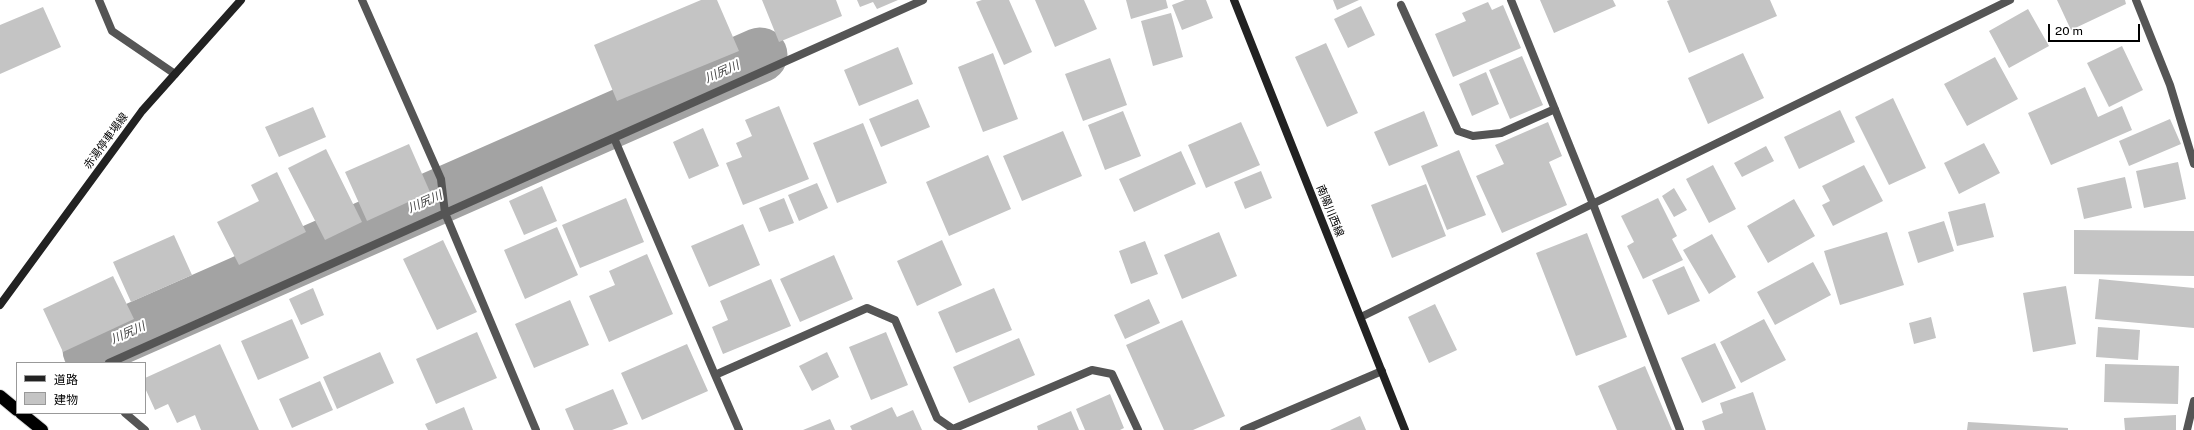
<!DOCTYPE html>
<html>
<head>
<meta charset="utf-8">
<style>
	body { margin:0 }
	#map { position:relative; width:2194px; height:430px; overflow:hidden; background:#fff; font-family:"Public Sans","Noto Sans JP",sans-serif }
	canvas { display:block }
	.legend { position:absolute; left:16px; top:362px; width:130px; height:52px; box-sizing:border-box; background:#fff; border:1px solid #999; margin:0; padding:5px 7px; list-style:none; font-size:12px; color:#000 }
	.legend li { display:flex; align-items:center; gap:8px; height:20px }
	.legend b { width:20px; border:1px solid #999 }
	.scale { position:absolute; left:2048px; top:24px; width:92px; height:18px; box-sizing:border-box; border:2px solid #000; border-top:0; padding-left:5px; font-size:12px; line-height:14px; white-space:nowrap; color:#000; -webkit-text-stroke:3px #fff; paint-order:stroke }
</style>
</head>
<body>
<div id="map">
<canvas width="2194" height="430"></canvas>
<ul class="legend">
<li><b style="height:5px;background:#222"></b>道路</li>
<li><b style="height:11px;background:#c4c4c4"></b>建物</li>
</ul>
<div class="scale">20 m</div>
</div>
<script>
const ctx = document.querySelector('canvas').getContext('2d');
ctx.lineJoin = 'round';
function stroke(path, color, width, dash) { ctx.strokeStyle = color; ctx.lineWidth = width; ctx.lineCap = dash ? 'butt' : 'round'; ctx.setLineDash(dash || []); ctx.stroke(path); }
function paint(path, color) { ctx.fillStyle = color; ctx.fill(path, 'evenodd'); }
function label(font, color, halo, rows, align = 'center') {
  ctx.font = font + ' "Public Sans","Noto Sans JP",sans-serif'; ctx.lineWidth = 4; ctx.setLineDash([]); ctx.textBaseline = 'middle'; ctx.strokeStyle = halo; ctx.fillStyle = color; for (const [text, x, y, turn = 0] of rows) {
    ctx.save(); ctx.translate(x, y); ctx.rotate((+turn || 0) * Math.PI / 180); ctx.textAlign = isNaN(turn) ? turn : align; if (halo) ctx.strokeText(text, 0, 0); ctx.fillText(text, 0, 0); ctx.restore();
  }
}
stroke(new Path2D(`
	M90 350 760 55`), '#a3a3a3', 55);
paint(new Path2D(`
	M701 0H717L739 51 617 101 594 45Z
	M762 0H836L842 16 779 42Z
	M857 0H898L877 9 873 2 860 7Z
	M982 0H1009L1032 52 1004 65 976 2Z
	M1035 0H1084L1097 29 1055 47Z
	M1126 0H1166L1168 8 1131 19Z
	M1185 0H1206L1213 18 1182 30 1172 5Z
	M1333 0H1359L1337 10Z
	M1540 0H1613L1616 6 1554 33Z
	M1670 0H1770L1777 16 1689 53 1667 1Z
	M2057 0H2125L2126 4 2071 30Z
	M1488 2 1492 10 1503 5 1521 48 1453 77 1435 34 1466 21 1462 13Z
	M1361 6 1375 35 1348 48 1334 19Z
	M43 7 61 47 0 74V25Z
	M2028 9 2049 46 2009 68 1989 31Z
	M1171 13 1183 57 1153 66 1141 21Z
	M1326 43 1358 113 1327 127 1295 57Z
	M2122 46 2143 90 2109 107 2087 63Z
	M898 47 913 84 859 106 844 70Z
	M993 53 1018 119 983 132 958 67Z
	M1743 53 1764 98 1708 124 1688 78Z
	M1522 56 1543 105 1510 119 1489 70Z
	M1995 57 2018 99 1967 126 1944 84Z
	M1110 58 1127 105 1083 121 1065 74Z
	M1486 72 1499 104 1472 116 1459 84Z
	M2085 87 2098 117 2122 106 2132 130 2051 165 2028 113Z
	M1893 98 1926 168 1889 185 1855 117Z
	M918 99 930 127 881 147 869 119Z
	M779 106 809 179 743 205 726 163 742 157 736 143 752 136 745 120Z
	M313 107 326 137 279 157 265 127Z
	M1840 110 1855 142 1799 169 1784 137Z
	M1123 111 1141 156 1105 170 1088 125Z
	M1424 111 1438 146 1389 166 1374 132Z
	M2170 119 2181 144 2129 166 2119 141Z
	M1241 122 1260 165 1206 188 1188 145Z
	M1548 122 1562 156 1549 162 1567 205 1502 233 1476 176 1504 164 1495 145Z
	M863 123 887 183 837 203 813 143Z
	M703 128 719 166 689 179 673 142Z
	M1063 131 1082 176 1022 201 1003 156Z
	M1984 143 2000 173 1959 194 1944 163Z
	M409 144 430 192 367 221 345 172Z
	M1766 146 1774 161 1742 177 1734 163Z
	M326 149 362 222 325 240 288 168Z
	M1459 150 1486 215 1447 230 1421 166Z
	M1181 151 1196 184 1134 212 1119 179Z
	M988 155 1011 209 949 236 926 182Z
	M2178 162 2186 199 2144 208 2136 171Z
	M1713 165 1736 209 1709 223 1686 179Z
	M1864 165 1883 201 1833 226 1822 205 1830 201 1822 186Z
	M1261 171 1272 198 1245 209 1234 182Z
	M277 172 306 232 239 265 217 222 259 201 251 185Z
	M2125 177 2132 208 2084 219 2077 188Z
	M817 183 828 208 799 221 788 195Z
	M1426 184 1446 236 1392 258 1371 205Z
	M542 186 557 221 524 235 509 201Z
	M1674 188 1687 210 1674 217 1662 196Z
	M626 198 644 242 580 268 562 225Z
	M784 198 794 223 769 232 759 208Z
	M1658 198 1677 236 1672 239 1683 260 1643 279 1627 246 1634 242 1621 216Z
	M1794 199 1815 236 1768 263 1747 226Z
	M1985 203 1994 237 1957 246 1948 212Z
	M1944 221 1954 251 1918 263 1908 232Z
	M743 224 760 265 709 287 691 246Z
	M557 227 578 275 525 299 504 250Z
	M2074 230 2194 231V276L2074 274Z
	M1219 232 1237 276 1182 299 1164 255Z
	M1887 232 1904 285 1840 305 1824 251Z
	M1587 233 1627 337 1576 356 1536 253Z
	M1712 234 1736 277 1709 294 1683 250Z
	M174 235 192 275 131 302 113 262Z
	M443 240 477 312 437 330 403 259Z
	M942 240 962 285 917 306 897 261Z
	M1145 241 1158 274 1131 284 1119 251Z
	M647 254 673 314 609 342 589 296 615 285 609 271Z
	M834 255 853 299 800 322 780 279Z
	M1813 262 1831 295 1775 325 1757 292Z
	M1684 266 1700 301 1668 315 1652 280Z
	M113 276 134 319 63 352 43 309Z
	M771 279 791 326 723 354 712 327 728 320 720 301Z
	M2099 279 2194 288V328L2095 319Z
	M2066 286 2076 344 2033 352 2023 293Z
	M313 288 324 315 301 325 289 299Z
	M994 288 1012 330 956 353 938 312Z
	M1149 299 1160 323 1125 339 1114 315Z
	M570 300 589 345 534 368 515 324Z
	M1435 304 1457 350 1429 363 1408 317Z
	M1931 317 1936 338 1914 344 1909 323Z
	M292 319 309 358 258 380 241 341Z
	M1764 319 1786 360 1741 383 1720 342Z
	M1182 320 1225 416 1193 430H1164L1126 345Z
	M2098 327 2140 330 2138 360 2096 357Z
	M477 332 497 378 436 404 416 359Z
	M886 332 908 385 871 400 849 347Z
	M1019 338 1035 375 969 403 953 367Z
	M1715 343 1736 388 1702 403 1681 358Z
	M220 344 259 430H201L195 415 177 423 168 404 155 410 145 388V378Z
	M687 344 708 391 642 420 621 373Z
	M380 352 394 383 337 409 323 377Z
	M827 352 839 377 812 391 799 366Z
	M2105 364 2179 366 2178 404 2104 402Z
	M1645 366 1672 430H1617L1598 386Z
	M320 381 333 410 292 428 279 399Z
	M613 389 628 424 612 430H574L565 409Z
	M1753 392 1766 430H1705L1702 421 1723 413 1720 403Z
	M1110 394 1124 428 1120 430H1085L1076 409Z
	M464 407 473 430H428L425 424Z
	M892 407 897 417 913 410 922 430H852L850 426Z
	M1071 411 1079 430H1038L1037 426Z
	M2176 415V430H2125L2124 418Z
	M1360 416 1366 430H1330Z
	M830 419 835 430H803Z
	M1968 422 2068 428V430H1967Z`), '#c4c4c4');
const highway = new Path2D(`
	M0 396 17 410
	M21 413 42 430`);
stroke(highway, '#dbdbdb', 14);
stroke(new Path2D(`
	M99 0 112 31 175 74
	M362 0 441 179 445 213 536 430
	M1511 0 1593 204 1680 430
	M2136 0 2170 85 2194 164
	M1401 5 1458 131 1473 136 1501 133 1555 109
	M614 138 715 375 867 308 895 320 937 418 953 429 1092 370 1112 374 1138 430
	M1361 317 2010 0
	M109 363 923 0
	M715 375 739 430
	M125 413 145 430
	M1244 430 1382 371
	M2187 430 2194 401`), '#555', 8);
stroke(new Path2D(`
	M1234 0 1405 430
	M0 305 142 111 241 0`), '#222', 8);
stroke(highway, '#000', 12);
label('11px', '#000', '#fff', [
	["赤湯停車場線",106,141,-54],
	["南陽川西線",1330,211,68]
]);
label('italic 12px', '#444', '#fff', [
	["川尻川",722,72,-24],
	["川尻川",425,202,-24],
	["川尻川",128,333,-24]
]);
</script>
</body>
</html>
